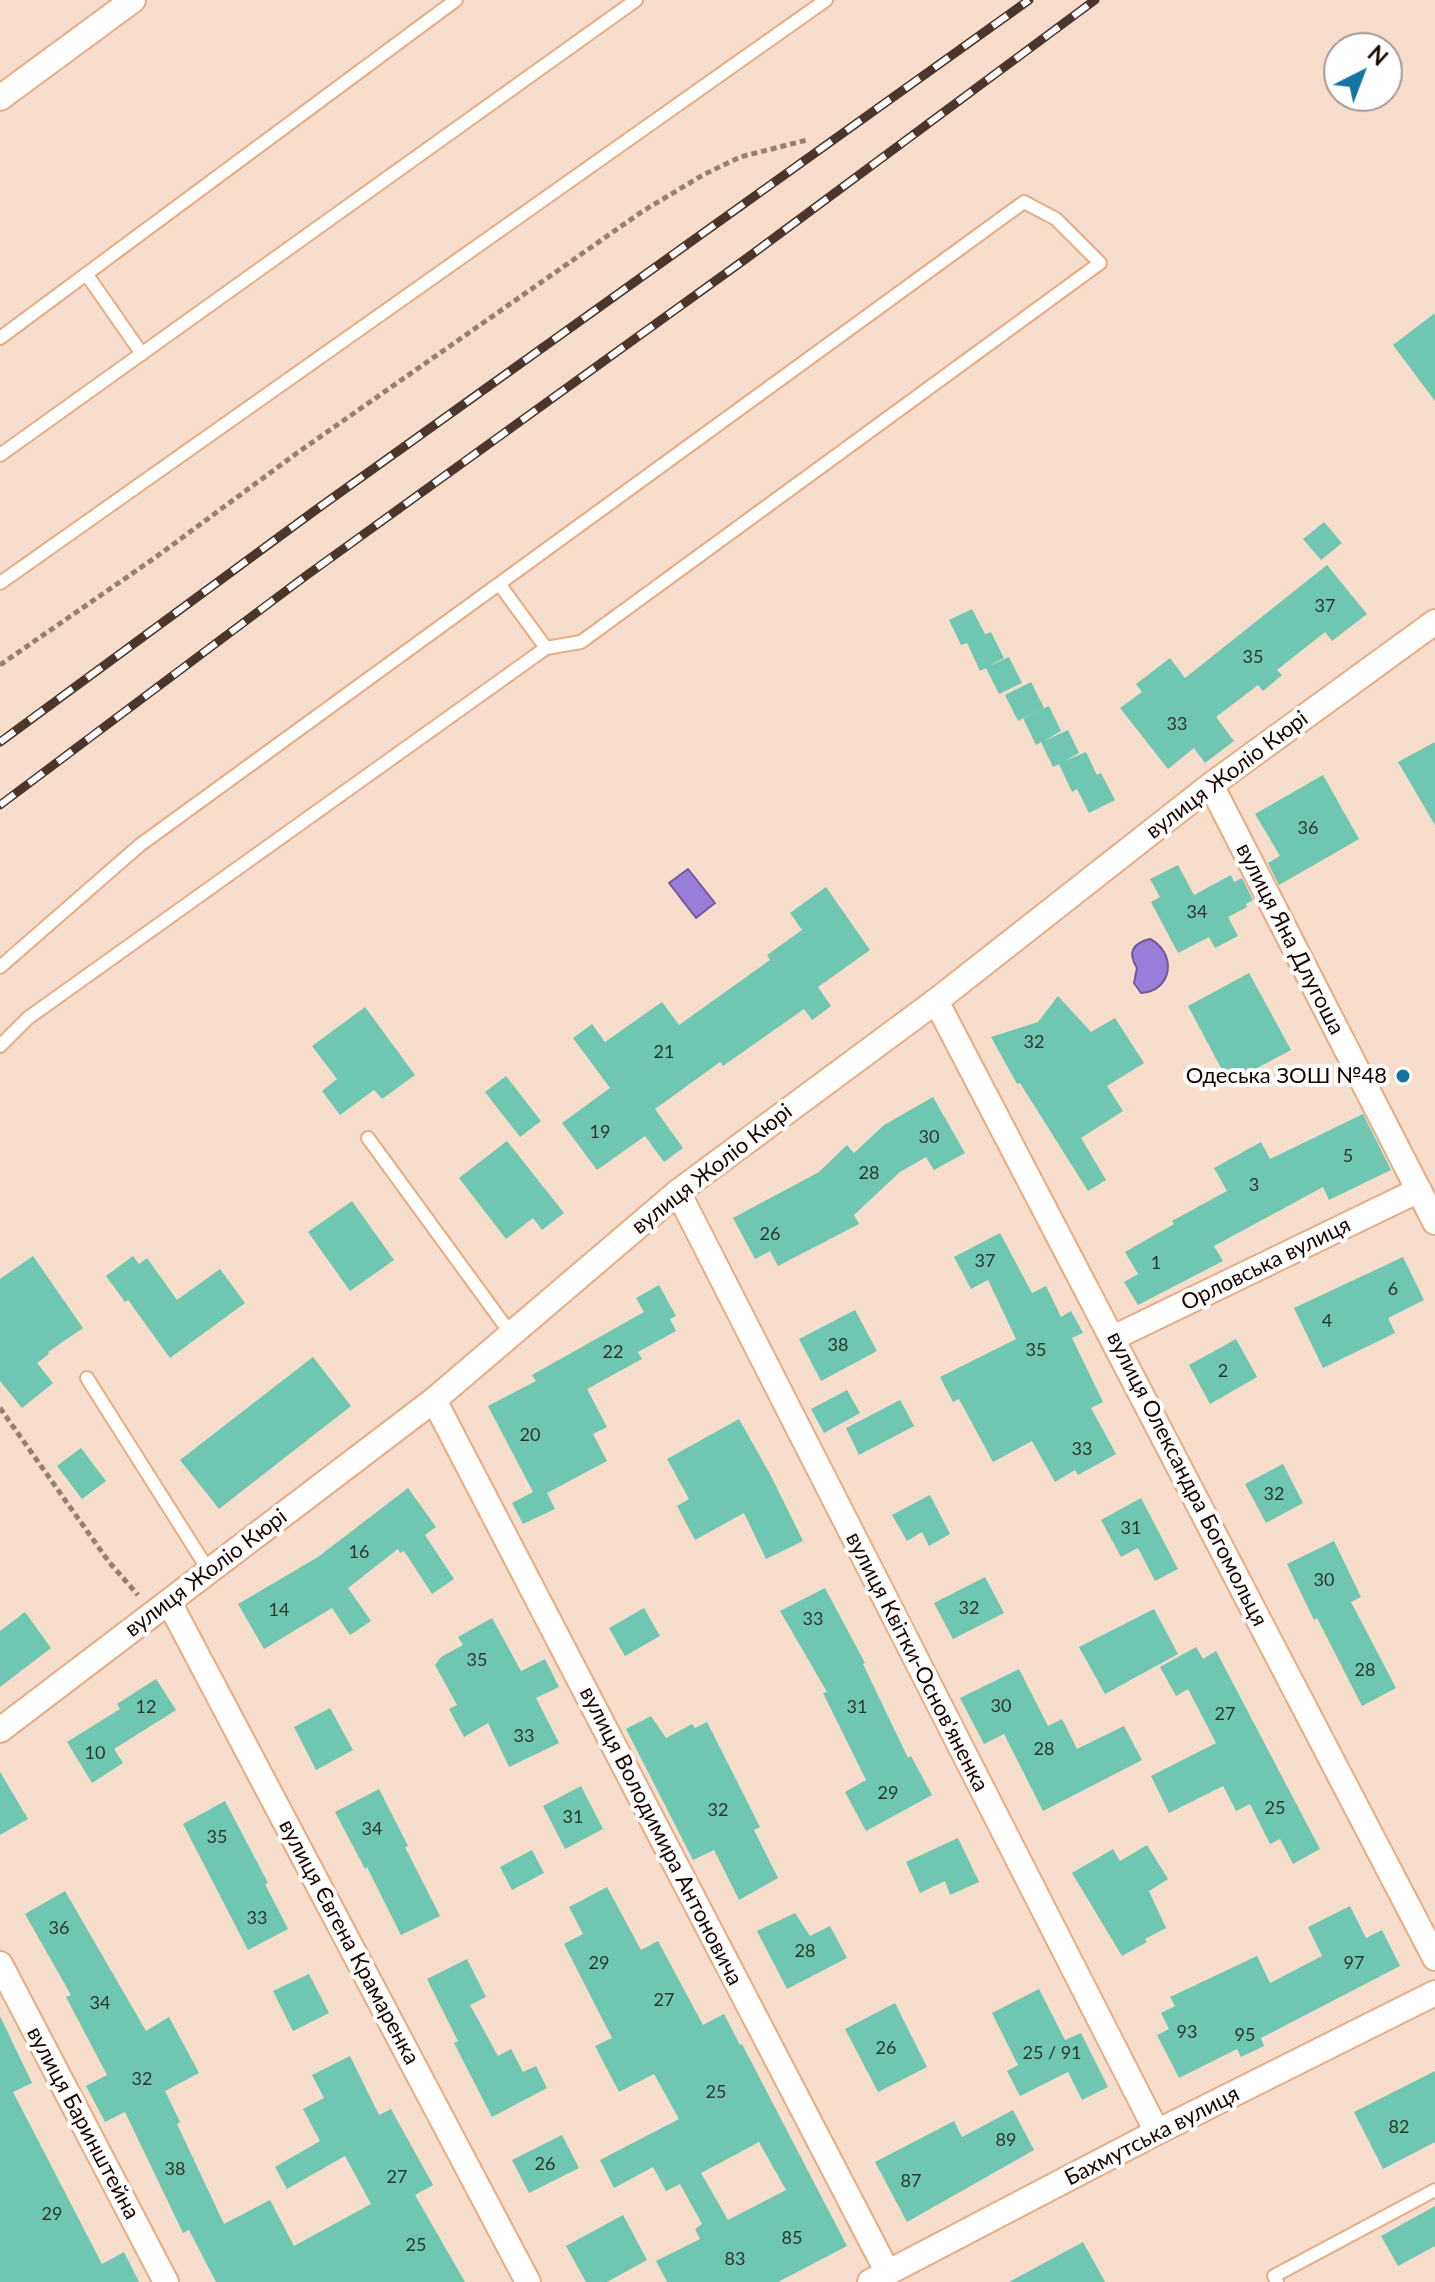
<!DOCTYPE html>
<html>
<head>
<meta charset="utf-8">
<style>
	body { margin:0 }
	#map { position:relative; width:1435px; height:2282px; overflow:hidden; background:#f6ddcc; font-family:Lato,sans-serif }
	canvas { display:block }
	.north { position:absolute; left:1323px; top:32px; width:80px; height:80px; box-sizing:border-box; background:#fff; border:2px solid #a39b99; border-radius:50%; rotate:42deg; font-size:22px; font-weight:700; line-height:32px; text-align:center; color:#190500 }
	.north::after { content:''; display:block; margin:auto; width:28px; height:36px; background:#1575a2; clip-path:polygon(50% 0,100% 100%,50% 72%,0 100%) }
</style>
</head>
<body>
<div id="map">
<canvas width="1435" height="2282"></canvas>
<div class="north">N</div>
</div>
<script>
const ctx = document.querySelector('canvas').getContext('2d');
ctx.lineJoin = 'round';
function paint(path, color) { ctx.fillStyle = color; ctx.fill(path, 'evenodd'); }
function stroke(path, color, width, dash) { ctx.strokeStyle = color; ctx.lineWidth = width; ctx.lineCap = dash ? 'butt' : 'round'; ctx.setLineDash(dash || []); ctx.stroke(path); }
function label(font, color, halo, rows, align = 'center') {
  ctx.font = font + ' Lato,sans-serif'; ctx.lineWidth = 8; ctx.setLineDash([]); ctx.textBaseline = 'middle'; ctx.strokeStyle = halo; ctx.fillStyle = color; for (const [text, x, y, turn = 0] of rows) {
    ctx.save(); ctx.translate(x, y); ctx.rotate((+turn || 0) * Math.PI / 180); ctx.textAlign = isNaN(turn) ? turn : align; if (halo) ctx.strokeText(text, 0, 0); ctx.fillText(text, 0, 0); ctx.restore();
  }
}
const water = new Path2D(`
	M688 869 715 903 696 918 669 883Z
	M1150 939C1177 953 1173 991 1141 993L1134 983 1137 968C1127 952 1133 943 1150 939Z`);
paint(water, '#987dd8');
stroke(water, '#725997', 2);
paint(new Path2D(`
	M1435 313V401L1393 345Z
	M1324 522 1342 543 1321 560 1303 539Z
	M1327 565 1367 614 1332 641 1325 632 1277 670 1282 675 1263 691 1258 685 1216 717 1234 741 1205 763 1194 748 1168 769 1120 708 1142 692 1136 684 1170 658 1185 678Z
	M972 609 985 634 991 632 1004 658 987 667 1009 657 1022 683 999 694 986 668 980 671 967 643 961 645 949 620Z
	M1031 682 1044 708 1018 721 1005 695Z
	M1049 706 1061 731 1044 741 1068 730 1079 753 1065 761 1086 752 1097 775 1101 773 1115 800 1089 813 1077 789 1072 792 1059 764 1053 767 1041 742 1036 745 1023 718Z
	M1435 742V825L1398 762Z
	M1323 775 1359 839 1279 885 1268 863 1280 856 1255 814Z
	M1178 865 1194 895 1231 875 1234 882 1242 878 1253 900 1246 904 1247 907 1228 917 1238 936 1215 948 1209 937 1178 953 1151 902 1160 897 1150 879Z
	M826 887 870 950 818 987 831 1006 812 1020 804 1009 723 1066 720 1062 655 1109 683 1148 664 1162 645 1136 597 1170 562 1123 610 1088 573 1038 592 1024 605 1042 662 1002 679 1025 770 960 767 955 802 930 790 913Z
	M1249 973 1291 1050 1229 1083 1188 1006Z
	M1058 996 1091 1032 1115 1018 1144 1063 1107 1086 1123 1111 1081 1138 1106 1180 1088 1191 1020 1083 1017 1084 991 1037 1038 1022Z
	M365 1007 415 1075 382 1099 374 1090 340 1115 322 1091 337 1079 312 1046Z
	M506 1076 541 1121 520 1137 485 1092Z
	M933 1097 965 1153 934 1170 926 1157 900 1172 854 1215 859 1224 778 1266 770 1251 755 1259 733 1218 819 1172 847 1145 854 1153 884 1125Z
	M1363 1114 1391 1170 1329 1200 1323 1187 1214 1246 1223 1261 1138 1305 1124 1282 1138 1274 1125 1252 1174 1224 1172 1221 1227 1191 1214 1168 1261 1142 1270 1159Z
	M507 1141 564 1213 542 1230 533 1218 506 1239 459 1178Z
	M352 1201 394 1260 350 1291 308 1232Z
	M1000 1233 1032 1293 1046 1286 1061 1317 1071 1311 1083 1333 1072 1338 1103 1402 1091 1408 1116 1454 1078 1475 1075 1470 1055 1482 1032 1441 993 1462 959 1399 953 1402 940 1377 1016 1339 988 1280 971 1289 954 1257Z
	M33 1256 83 1328 48 1352 49 1354 37 1363 53 1383 22 1408 0 1381V1279Z
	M133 1256 139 1264 147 1258 177 1300 220 1269 245 1303 170 1358 128 1300 125 1302 106 1276Z
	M1403 1257 1424 1300 1388 1318 1395 1333 1323 1368 1294 1308Z
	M659 1285 676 1316 670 1319 676 1331 638 1352 642 1359 587 1389 607 1427 593 1434 607 1461 547 1493 555 1509 523 1524 512 1503 533 1492 488 1406 536 1381 532 1375 644 1312 636 1298Z
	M855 1310 877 1351 821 1381 799 1339Z
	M1236 1339 1257 1377 1210 1404 1189 1365Z
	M313 1357 351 1406 219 1509 180 1460Z
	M847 1390 860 1413 824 1433 811 1409Z
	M900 1400 914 1426 859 1455 846 1428Z
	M739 1419 771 1476 803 1541 766 1559 744 1513 695 1540 677 1506 689 1499 667 1459Z
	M81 1448 106 1481 82 1499 57 1466Z
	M1283 1464 1303 1503 1266 1523 1245 1484Z
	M408 1488 436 1527 425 1535 454 1579 432 1594 404 1551 400 1553 398 1549 348 1588 371 1621 350 1635 332 1608 264 1649 238 1604 318 1557Z
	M930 1495 950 1534 929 1546 922 1532 907 1541 892 1515Z
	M1141 1498 1178 1569 1155 1581 1138 1548 1121 1557 1101 1520Z
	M1334 1541 1361 1597 1351 1602 1396 1688 1362 1706 1317 1618 1314 1620 1287 1564Z
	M985 1577 1004 1613 953 1639 934 1603Z
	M825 1588 865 1663 863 1664 908 1758 911 1756 932 1795 866 1831 845 1792 866 1780 823 1693 827 1692 780 1611Z
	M644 1608 660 1636 625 1656 609 1628Z
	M1154 1609 1178 1654 1105 1694 1079 1647Z
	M25 1612 51 1648 0 1687V1631Z
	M492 1618 521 1671 545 1659 559 1687 536 1698 559 1743 509 1767 488 1723 464 1737 449 1709 457 1705 435 1665 441 1657 463 1645 458 1637Z
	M1196 1647 1203 1659 1216 1651 1320 1849 1293 1864 1280 1839 1270 1844 1250 1804 1236 1811 1223 1786 1169 1813 1151 1776 1216 1743 1188 1689 1176 1696 1160 1667Z
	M1019 1669 1048 1726 1062 1719 1077 1749 1124 1726 1142 1760 1043 1811 1004 1734 984 1744 960 1698Z
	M156 1679 176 1710 114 1749 123 1763 92 1783 67 1742 120 1709 117 1704Z
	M330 1708 353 1750 316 1770 294 1727Z
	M651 1716 666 1738 692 1724 695 1728 707 1722 760 1827 754 1830 778 1878 739 1900 714 1850 693 1860 626 1729Z
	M0 1772 28 1819 0 1835Z
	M581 1786 603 1829 565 1849 543 1806Z
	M379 1789 408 1846 405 1847 440 1916 401 1935 367 1867 365 1869 335 1812Z
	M225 1801 268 1883 265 1884 288 1929 248 1950 183 1824Z
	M958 1838 979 1882 950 1895 945 1881 920 1893 906 1862Z
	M1147 1845 1168 1879 1149 1891 1166 1928 1145 1939 1147 1942 1122 1956 1072 1873 1113 1849 1120 1861Z
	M532 1850 544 1873 512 1890 500 1867Z
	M607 1887 641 1950 658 1941 703 2025 724 2014 740 2045 742 2044 847 2246 778 2282H667L656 2261 700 2239 695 2229 702 2224 680 2184 666 2191 653 2167 614 2188 600 2160 679 2119 654 2074 619 2092 595 2046 612 2038 564 1944 583 1934 569 1907ZM759 2142 786 2190 728 2220 701 2173Z
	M65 1891 146 2031 169 2017 199 2073 165 2091 180 2122 177 2124 224 2224 270 2200 294 2246 371 2204 345 2156 287 2189 275 2167 320 2141 303 2109 324 2098 312 2075 350 2056 379 2115 391 2109 433 2185 415 2195 465 2282H216L189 2230 183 2233 125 2112 105 2122 86 2086 107 2075 66 1997 71 1995 25 1914Z
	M1350 1906 1366 1938 1382 1930 1400 1966 1261 2038 1264 2046 1241 2057 1237 2049 1179 2078 1157 2035 1169 2029 1161 2013 1175 2006 1170 1997 1257 1956 1270 1983 1322 1956 1308 1927Z
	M795 1913 810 1936 830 1926 847 1958 787 1989 757 1931Z
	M467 1959 486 1997 470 2005 498 2056 511 2049 523 2072 536 2066 547 2088 492 2117 454 2043 458 2041 427 1979Z
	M309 1974 329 2013 293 2031 273 1991Z
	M1039 1989 1065 2040 1081 2033 1108 2087 1082 2100 1068 2072 1020 2096 1007 2071 1018 2065 992 2013Z
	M895 2003 927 2067 878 2092 845 2029Z
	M0 2016 32 2083 13 2092 102 2264 124 2252 139 2282H0Z
	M1435 2071V2142L1383 2169 1354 2112Z
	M1013 2110 1034 2150 907 2222 875 2162 954 2121 962 2137Z
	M562 2135 579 2168 529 2193 512 2160Z
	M1435 2206V2246L1398 2266 1381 2236Z
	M623 2215 647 2260 607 2282H586L566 2246Z
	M1083 2242 1105 2282H1009Z`), '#6fc7b2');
const service = new Path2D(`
	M87 275 142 354
	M0 338 456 0
	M0 455 636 0
	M0 583 826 0
	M500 585 546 648
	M0 967 140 845 1024 202 1056 219 1100 263 581 642 546 648 28 1018 0 1046
	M368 1138 511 1334
	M87 1378 209 1571
	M1277 2282 1274 2276 1435 2190`);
const minor = new Path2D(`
	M0 98 133 0
	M1211 785 1435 1222
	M936 1001 1435 1958
	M678 1192 1157 2132
	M1113 1338 1419 1190
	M434 1400 888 2273
	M169 1602 528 2282
	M0 1730 434 1400 678 1192 936 1001 1211 785 1435 622
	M0 1964 166 2282
	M870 2282 1157 2132 1435 1993`);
stroke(service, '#e9ac82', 16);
stroke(minor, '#e9ac82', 28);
stroke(new Path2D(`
	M0 665 156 557 297 453 643 211 703 175 740 157 807 140
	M0 1408 109 1562 138 1595`), '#967f74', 5, [6, 4]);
stroke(service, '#fff', 12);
stroke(minor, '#fff', 24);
const rail = new Path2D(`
	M0 742 317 509 1029 0
	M0 805 307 575 747 258 1095 0`);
stroke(rail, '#4b362e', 9);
stroke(rail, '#fff', 6, [18]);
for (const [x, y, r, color] of [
	[1403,1076,8,"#1575a2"]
]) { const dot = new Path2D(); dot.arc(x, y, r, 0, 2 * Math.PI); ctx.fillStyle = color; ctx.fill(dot); stroke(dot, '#fff', 3); }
label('18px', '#2e362c', null, [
	["37",1325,606],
	["35",1253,657],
	["33",1177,724],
	["36",1308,828],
	["34",1197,912],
	["32",1034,1042],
	["21",664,1052],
	["19",600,1132],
	["30",929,1137],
	["5",1348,1156],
	["28",869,1173],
	["3",1254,1185],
	["26",770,1234],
	["37",985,1261],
	["1",1156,1263],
	["6",1393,1289],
	["4",1327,1321],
	["38",838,1345],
	["35",1036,1350],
	["22",613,1352],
	["2",1223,1371],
	["20",530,1435],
	["33",1082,1449],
	["32",1274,1494],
	["31",1131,1528],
	["16",359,1552],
	["30",1324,1580],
	["32",969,1608],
	["14",279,1610],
	["33",813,1619],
	["35",477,1660],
	["28",1365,1670],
	["30",1001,1706],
	["12",146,1707],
	["31",857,1707],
	["27",1225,1714],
	["33",524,1736],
	["28",1044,1749],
	["10",95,1753],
	["29",888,1793],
	["25",1275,1808],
	["32",718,1810],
	["31",573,1817],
	["34",372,1829],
	["35",217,1837],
	["33",257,1918],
	["36",59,1928],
	["28",805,1951],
	["29",599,1963],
	["97",1354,1963],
	["27",664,2000],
	["34",100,2003],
	["93",1187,2032],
	["95",1245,2035],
	["26",886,2048],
	["25 / 91",1052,2053],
	["32",142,2079],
	["25",716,2092],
	["82",1399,2127],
	["89",1006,2140],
	["26",545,2164],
	["38",175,2169],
	["27",397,2177],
	["87",911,2181],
	["29",52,2214],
	["85",792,2238],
	["25",416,2245],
	["83",735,2259]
]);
label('22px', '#190500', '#fff', [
	["вулиця Жоліо Кюрі",1227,775,-37],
	["вулиця Яна Длугоша",1290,939,63],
	["вулиця Жоліо Кюрі",712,1169,-38],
	["Орловська вулиця",1266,1264,-26],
	["вулиця Олександра Богомольця",1187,1479,63],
	["вулиця Жоліо Кюрі",206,1573,-37],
	["вулиця Квітки-Основ'яненка",917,1662,63],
	["вулиця Володимира Антоновича",661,1836,63],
	["вулиця Євгена Крамаренка",349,1942,62],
	["вулиця Баринштейна",83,2123,62],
	["Бахмутська вулиця",1152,2136,-27]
]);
label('22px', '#190500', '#fff', [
	["Одеська ЗОШ №48",1387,1076]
], 'right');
</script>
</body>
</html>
